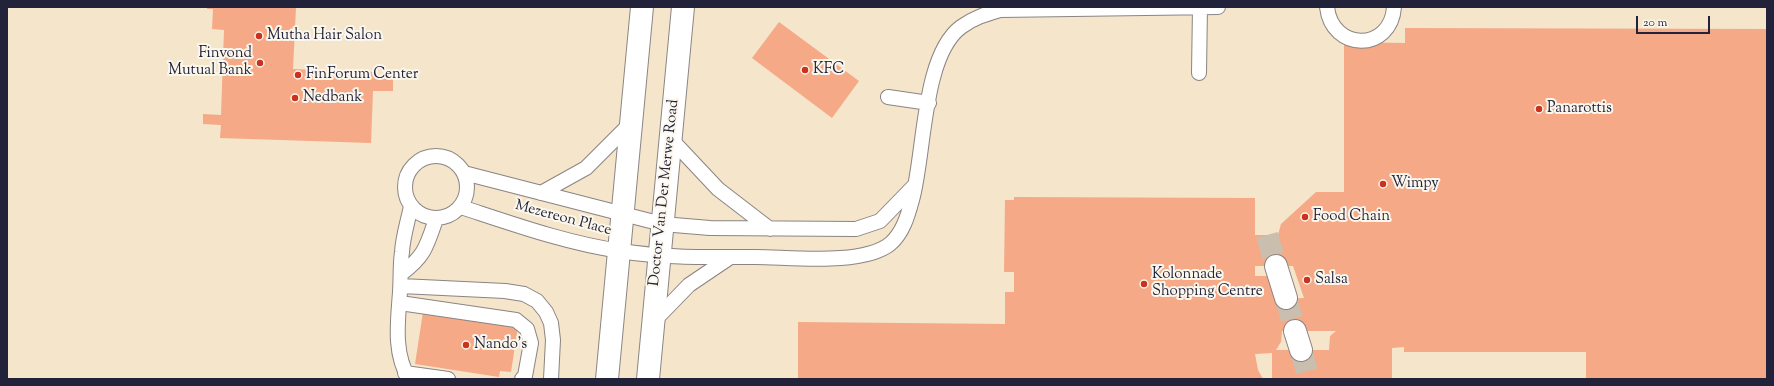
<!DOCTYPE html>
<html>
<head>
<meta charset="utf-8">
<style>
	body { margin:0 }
	#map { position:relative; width:1774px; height:386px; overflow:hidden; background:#f4e5cb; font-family:"Sorts Mill Goudy",serif }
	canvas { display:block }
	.frame { position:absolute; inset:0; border:8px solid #22223b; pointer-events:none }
	.scale { position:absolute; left:1636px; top:16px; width:74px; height:18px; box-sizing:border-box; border:2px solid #22223b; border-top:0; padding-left:5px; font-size:12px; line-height:14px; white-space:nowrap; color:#22223b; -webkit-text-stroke:3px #fbf7ec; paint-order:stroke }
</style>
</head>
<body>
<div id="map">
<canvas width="1774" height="386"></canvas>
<div class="frame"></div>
<div class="scale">20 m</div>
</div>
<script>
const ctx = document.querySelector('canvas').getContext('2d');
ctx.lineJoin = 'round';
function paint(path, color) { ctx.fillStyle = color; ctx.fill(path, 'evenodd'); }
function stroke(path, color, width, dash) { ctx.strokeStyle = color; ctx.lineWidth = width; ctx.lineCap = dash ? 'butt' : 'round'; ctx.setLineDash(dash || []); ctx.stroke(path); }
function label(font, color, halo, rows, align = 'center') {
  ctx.font = font + ' "Sorts Mill Goudy",serif'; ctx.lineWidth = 4; ctx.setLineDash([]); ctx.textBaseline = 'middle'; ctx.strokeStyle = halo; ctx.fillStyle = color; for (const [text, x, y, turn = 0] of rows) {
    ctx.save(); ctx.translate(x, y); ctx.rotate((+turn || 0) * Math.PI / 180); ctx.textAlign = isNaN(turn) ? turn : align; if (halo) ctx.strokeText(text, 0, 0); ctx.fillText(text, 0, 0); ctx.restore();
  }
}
paint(new Path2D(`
	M207 7H296L293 69 374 72V77L393 78V91H373L371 143 220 138 221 125 203 124V114L221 115 224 30 212 29 213 9H207Z
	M779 22 859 81 832 118 752 58Z
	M1405 28 1767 29V379H1586V352H1404V347L1392 348V379H1272V353L1255 354 1258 370 1263 379H798V322L1005 324V292H1014V272H1004L1005 200H1014V197L1255 198V235H1278L1281 224 1316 192H1344V42L1405 43ZM1255 266H1293L1304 298 1279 299 1272 276H1255ZM1282 331H1336L1330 336 1329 350H1276L1281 342Z
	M423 312 518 326 511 372 500 371 499 377 415 364Z`), '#f5a987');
stroke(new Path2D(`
	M1267 235 1276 266
	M1286 298 1295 331
	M1301 350 1309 379`), '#cabeae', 22, [22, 11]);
const lane = new Path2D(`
	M1327 7C1332 52 1391 52 1394 7
	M1199 73 1200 7
	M888 97 929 103
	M670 138 718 189 770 229
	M405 187a31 31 0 1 1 62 0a31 31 0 1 1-62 0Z
	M464 173 662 224 710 228 856 229 880 221 915 185
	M541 193 586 168 631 123
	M461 207C513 224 566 243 620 251 665 258 710 257 756 257 790 257 862 266 890 244 903 233 908 215 912 200 925 154 922 56 961 27 973 18 986 14 1000 10L1218 7
	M402 273C425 256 427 245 436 219
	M401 286 505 291 524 294 537 301 546 312 551 323 553 340 551 379
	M400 303 516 320 527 329 531 343 525 376 522 379
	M653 322 689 285 729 258
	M405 373 448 379
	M409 379C393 352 398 321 400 292 401 278 400 265 402 252 403 236 408 221 411 206`);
const street = new Path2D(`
	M1276 266 1286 298
	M1295 331 1301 350
	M607 379 642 7
	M648 379 683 7`);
stroke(lane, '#8b8483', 16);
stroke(street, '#8b8483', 24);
stroke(lane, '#fff', 14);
stroke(street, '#fff', 22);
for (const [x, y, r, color] of [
	[259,36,4,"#c8321e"],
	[260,63,4,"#c8321e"],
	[805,70,4,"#c8321e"],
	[298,75,4,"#c8321e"],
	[295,98,4,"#c8321e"],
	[1539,109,4,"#c8321e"],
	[1383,184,4,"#c8321e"],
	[1305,217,4,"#c8321e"],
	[1307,280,4,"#c8321e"],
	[1144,284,4,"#c8321e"],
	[466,345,4,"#c8321e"]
]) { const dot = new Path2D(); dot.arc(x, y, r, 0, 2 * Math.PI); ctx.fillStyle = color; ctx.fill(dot); stroke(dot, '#fbf7ec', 1.5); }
label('15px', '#22223b', '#fbf7ec', [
	["Mutha Hair Salon",267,36],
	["Finvond",252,54,"right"],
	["Mutual Bank",252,71,"right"],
	["KFC",813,70],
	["FinForum Center",306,75],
	["Nedbank",303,98],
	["Panarottis",1547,109],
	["Wimpy",1391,184],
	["Food Chain",1313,217],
	["Kolonnade",1152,275],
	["Shopping Centre",1152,292],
	["Salsa",1315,280],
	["Nando's",474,345]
], 'left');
label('15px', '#22223b', '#fbf7ec', [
	["Doctor Van Der Merwe Road",665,193,-84],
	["Mezereon Place",563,219,15]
]);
</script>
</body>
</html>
